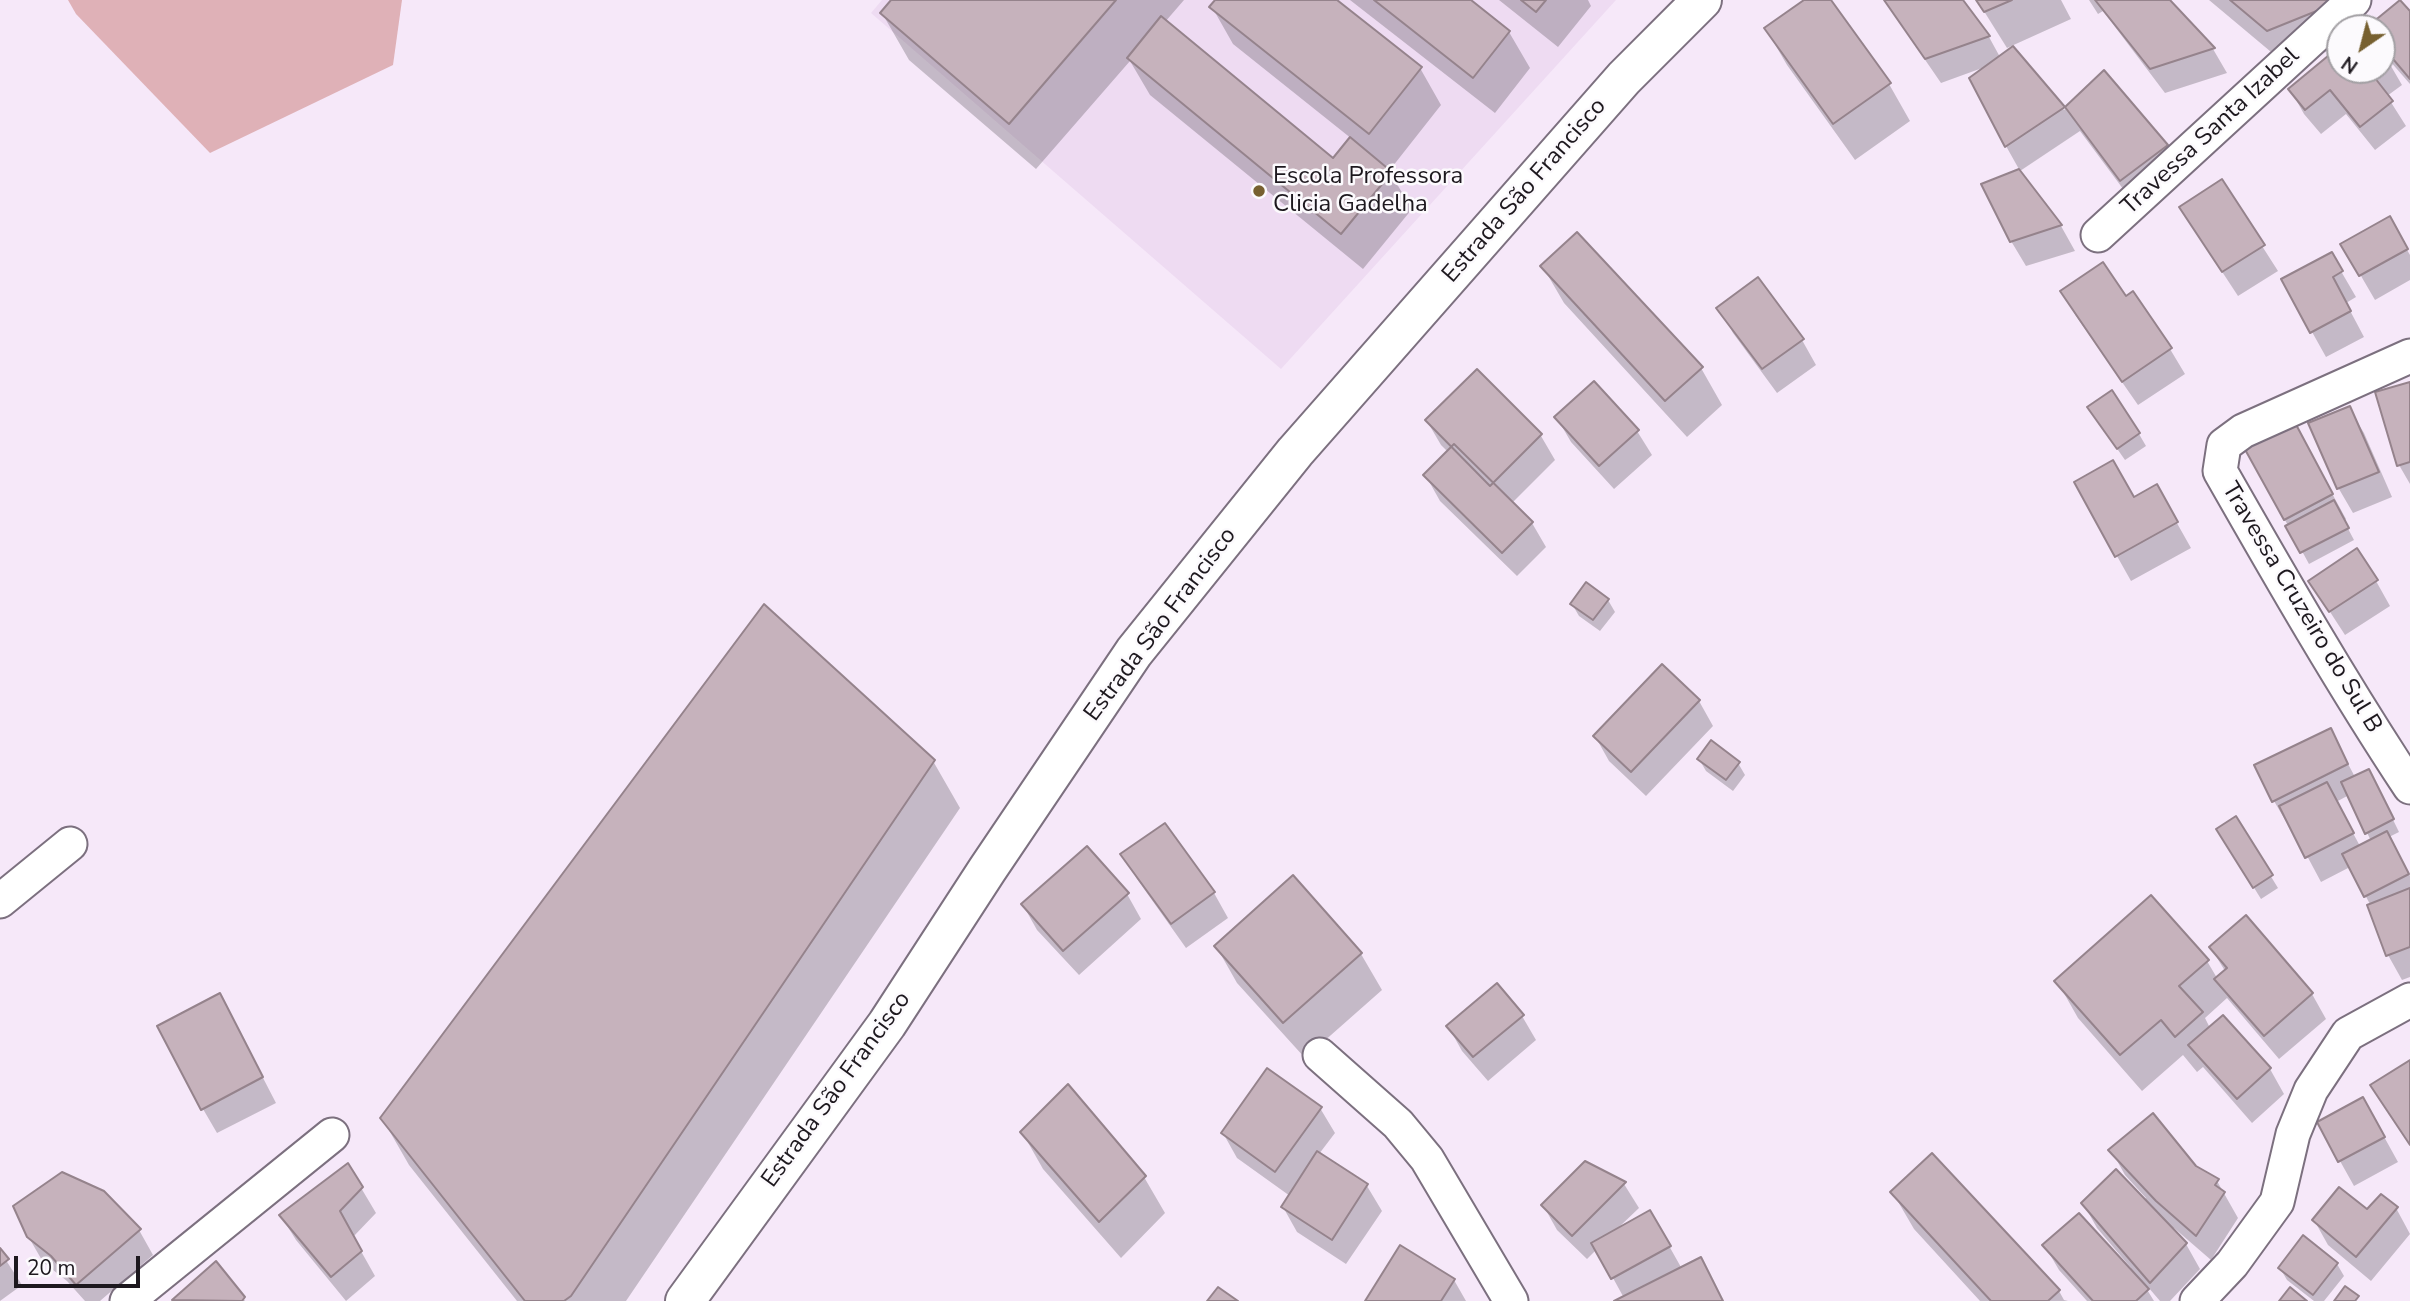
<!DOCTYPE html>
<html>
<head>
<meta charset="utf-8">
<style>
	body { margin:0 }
	#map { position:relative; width:2410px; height:1301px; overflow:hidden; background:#f6e8f9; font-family:"Nunito Sans",sans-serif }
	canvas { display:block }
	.north { position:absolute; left:2326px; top:14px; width:70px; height:70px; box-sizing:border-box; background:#fcfafd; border:2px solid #a3a0a4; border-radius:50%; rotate:215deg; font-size:19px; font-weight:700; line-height:28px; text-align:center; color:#1d181e }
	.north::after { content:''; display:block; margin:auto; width:24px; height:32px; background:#776030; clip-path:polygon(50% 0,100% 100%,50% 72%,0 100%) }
	.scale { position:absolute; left:14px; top:1256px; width:126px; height:32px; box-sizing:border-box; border:4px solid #1d181e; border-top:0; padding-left:9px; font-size:21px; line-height:24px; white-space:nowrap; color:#1d181e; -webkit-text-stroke:5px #fcfafd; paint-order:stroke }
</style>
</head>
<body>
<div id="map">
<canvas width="2410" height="1301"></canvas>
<div class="north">N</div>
<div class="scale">20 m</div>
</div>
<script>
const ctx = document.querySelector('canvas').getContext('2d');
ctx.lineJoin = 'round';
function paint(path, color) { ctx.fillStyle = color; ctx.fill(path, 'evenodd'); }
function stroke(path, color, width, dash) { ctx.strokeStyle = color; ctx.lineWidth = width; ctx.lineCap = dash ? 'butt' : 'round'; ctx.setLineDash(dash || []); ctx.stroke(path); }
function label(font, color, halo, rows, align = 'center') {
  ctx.font = font + ' "Nunito Sans",sans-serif'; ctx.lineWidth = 5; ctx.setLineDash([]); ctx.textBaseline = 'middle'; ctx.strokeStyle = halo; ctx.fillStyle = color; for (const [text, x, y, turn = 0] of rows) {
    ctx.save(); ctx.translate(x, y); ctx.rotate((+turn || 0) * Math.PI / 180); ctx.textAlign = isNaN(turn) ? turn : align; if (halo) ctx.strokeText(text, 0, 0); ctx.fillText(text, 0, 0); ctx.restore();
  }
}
paint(new Path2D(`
	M882 0H1616L1281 369 871 13Z`), '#eedbf2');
paint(new Path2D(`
	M68 0H402L393 65 210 153 76 14Z`), '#dfb1b7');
paint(new Path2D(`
	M893 0H1184L1165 22 1334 160 1352 139 1233 44 1212 7 1217 0H1334L1420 68 1441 105 1389 171 1412 209 1363 269 1150 95 1130 61 1036 169 909 60 882 13Z
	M1350 0H1468L1509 32 1530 68 1495 113Z
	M1499 0H1588L1591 6 1558 47Z
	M1807 0H1829L1889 84 1910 121 1855 160 1787 65 1766 29Z
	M1884 0H1961L1989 37 2000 57 2013 48 2064 110 2104 73 2166 146 2181 171 2135 205 2080 131 2020 171 2006 146 1985 67 1941 83Z
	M1977 0H2061L2071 19 2007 48Z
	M2089 0H2168L2213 49 2227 73 2165 93 2103 11 2098 14Z
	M2209 0H2329L2340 28V46L2289 67Z
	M2400 2 2410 14V84L2389 60 2388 61 2402 85 2387 96 2406 126 2375 150 2346 114 2321 134 2304 114 2290 89 2340 49V70H2382V28H2369Z
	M2019 171 2061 226 2075 251 2026 266 2011 241Z
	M2221 182 2278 271 2238 296 2196 232Z
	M2389 219 2410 255V280L2375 300 2343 245Z
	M2331 254 2356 297 2346 303 2364 337 2326 357 2283 280Z
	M1543 267 1701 368 1722 405 1687 437 1564 303Z
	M2062 292 2126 298 2170 349 2185 374 2138 405 2076 316Z
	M1719 308 1802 340 1816 365 1777 393 1733 333Z
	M1477 371 1541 436 1555 460 1512 503 1532 523 1546 547 1517 576 1440 501 1426 476 1449 453 1441 445 1427 421Z
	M2410 384V484L2399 465Z
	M2349 408 2364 433 2392 497 2353 513 2339 489 2311 424Z
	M1557 418 1637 431 1652 455 1614 489 1571 442Z
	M2097 420 2139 434 2146 446 2125 460Z
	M2305 444 2346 519 2344 521 2354 540 2309 564 2244 445Z
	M2076 483 2133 499 2156 486 2191 548 2131 581Z
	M2310 581H2376L2390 606 2345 635Z
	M1608 600 1615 612 1600 631 1579 616 1572 604Z
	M1699 701 1713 726 1646 796 1609 761 1595 736Z
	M2330 730 2355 777 2375 783 2399 832 2389 837 2410 876V977L2402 980 2388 955 2371 906 2350 867 2321 882 2290 824 2288 825 2274 801ZM2349 795 2371 841 2360 846 2336 802Z
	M1699 759 1738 763 1745 775 1733 791 1706 771Z
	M933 761 960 808 626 1301H517L409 1165 382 1118Z
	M2235 818 2278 888 2261 899 2225 841Z
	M1165 825 1214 893 1228 918 1186 948 1137 879 1123 855Z
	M1127 894 1141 919 1079 975 1037 930 1023 905Z
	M1216 946 1361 954 1382 990 1305 1058 1237 983Z
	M2211 948 2312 994 2326 1019 2279 1059 2227 998 2205 1018 2210 1028 2270 1069 2284 1094 2252 1123 2203 1067 2197 1072 2183 1055 2142 1091 2078 1018 2057 981 2207 961 2217 978 2225 971Z
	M1522 1016 1536 1040 1488 1081 1462 1051 1448 1026Z
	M233 1020 276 1103 217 1133 203 1109Z
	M1320 1108 1335 1133 1319 1154 1367 1186 1382 1211 1346 1264 1297 1232 1283 1207 1290 1196 1237 1158 1223 1133Z
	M2377 1124 2398 1162 2354 1186 2340 1161Z
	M1022 1132 1144 1177 1165 1213 1121 1258 1043 1169Z
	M2111 1150 2195 1167 2217 1181 2238 1218 2211 1260 2174 1228 2172 1230 2186 1244 2200 1269 2170 1301H2160L2148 1287 2146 1288 2154 1301H2087L2059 1270 2045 1246 2129 1270 2131 1268 2097 1228 2083 1203 2144 1200 2146 1198 2125 1175Z
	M1585 1163 1624 1184 1639 1208 1617 1229 1650 1212 1682 1269 1701 1260 1723 1301H1618L1624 1298 1597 1249 1587 1259 1557 1230 1543 1205Z
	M348 1166 376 1213 353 1237 375 1276 346 1301 296 1240 281 1216Z
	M1893 1193 2059 1291 2064 1300 2068 1301H1980L1914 1229Z
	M2396 1208 2410 1234 2371 1281 2328 1245 2314 1220Z
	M139 1230 153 1255 100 1301H85L67 1281 43 1262 28 1236Z
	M0 1251 22 1285 0 1301Z
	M216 1264 245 1301H174Z
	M2337 1264 2344 1276 2324 1301H2314L2287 1280 2280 1268Z
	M1454 1280 1466 1301H1367Z`), '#0003');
const building = new Path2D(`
	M891 0H1116L1009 124 880 13Z
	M1215 0H1337L1422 67 1369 134 1209 7Z
	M1374 0H1471L1510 31 1473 78Z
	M1521 0H1546L1536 12Z
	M1804 0H1831L1891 83 1833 124 1764 28Z
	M1884 0H1963L1990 36 1925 59Z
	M1976 0H2012L1984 12Z
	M2095 0H2170L2215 48 2150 69Z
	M2230 0H2331L2334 4 2267 31Z
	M2400 0 2410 11V79L2382 46V28L2367 27Z
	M1161 16 1333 158 1350 137 1392 172 1341 234 1127 58Z
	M2013 46 2065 107 2005 147 1969 78Z
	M2340 46V70H2375L2371 73 2393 101 2360 127 2330 90 2305 110 2288 89Z
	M2104 70 2168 145 2120 181 2065 107Z
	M2019 169 2062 225 2010 242 1981 184Z
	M2222 179 2265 245 2222 272 2179 207Z
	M2390 216 2408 249 2359 276 2340 244Z
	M1577 232 1703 367 1665 401 1540 266Z
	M2332 252 2343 271 2333 277 2351 311 2310 333 2281 279Z
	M2103 262 2126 296 2133 291 2172 348 2122 382 2060 291Z
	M1758 277 1804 339 1762 369 1716 308Z
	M1477 369 1542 434 1490 486 1425 420Z
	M1594 381 1639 430 1599 466 1554 417Z
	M2410 382V462L2397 466 2375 392Z
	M2112 390 2140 433 2117 449 2087 407Z
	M2350 406 2379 472 2337 489 2308 423Z
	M2292 417 2333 494 2284 520 2242 444Z
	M1454 444 1533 522 1502 553 1423 475Z
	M2113 460 2134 497 2157 484 2178 522 2115 557 2074 482Z
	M2334 500 2349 528 2300 553 2285 526Z
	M2357 548 2378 580 2329 612 2308 581Z
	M1586 582 1609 599 1593 620 1570 604Z
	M764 604 935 760 571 1296 564 1301H525L380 1118Z
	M1662 664 1700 700 1631 772 1593 736Z
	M2331 728 2348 764 2272 802 2254 765Z
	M1711 740 1740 762 1726 780 1697 759Z
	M2369 769 2394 819 2365 834 2341 782Z
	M2327 782 2354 833 2305 858 2279 806Z
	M2236 816 2273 875 2253 888 2216 829Z
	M1165 823 1215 892 1171 924 1120 854Z
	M2387 831 2409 874 2364 897 2342 854Z
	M1087 846 1129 893 1063 951 1021 904Z
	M1293 875 1362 953 1283 1023 1214 946Z
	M2410 888V947L2386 956 2367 905Z
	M2151 895 2209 960 2179 986 2203 1012 2175 1037 2161 1020 2120 1055 2054 981Z
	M2246 915 2313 993 2264 1036 2214 979 2227 968 2209 947Z
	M1497 983 1524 1015 1473 1057 1446 1026Z
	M220 993 263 1077 201 1110 157 1026Z
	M2223 1015 2271 1068 2237 1099 2188 1045Z
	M2410 1060V1145L2370 1085Z
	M1267 1068 1322 1107 1275 1172 1221 1133Z
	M1068 1084 1146 1176 1099 1222 1020 1132Z
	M2363 1097 2385 1137 2338 1162 2317 1122Z
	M2153 1113 2196 1166 2219 1179 2215 1185 2225 1192 2196 1236 2156 1201 2108 1150Z
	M1317 1151 1368 1184 1332 1240 1281 1207Z
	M1932 1153 2060 1290 2048 1301H1991L1890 1192Z
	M1585 1161 1626 1182 1572 1236 1541 1205Z
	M348 1163 363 1187 340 1211 362 1251 331 1277 279 1215Z
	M2116 1169 2187 1243 2150 1283 2081 1203Z
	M62 1172 104 1191 141 1229 76 1285 51 1256 27 1237 13 1206Z
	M2339 1187 2367 1209 2381 1194 2398 1207 2356 1257 2312 1220Z
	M1650 1210 1671 1246 1611 1279 1591 1243Z
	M2079 1213 2149 1289 2136 1301H2093L2042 1245Z
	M2303 1235 2338 1263 2313 1295 2278 1268Z
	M1400 1245 1455 1279 1441 1301H1365Z
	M0 1248 9 1259 0 1266Z
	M1701 1257 1723 1301H1614Z
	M216 1261 245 1297 242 1301 172 1300Z
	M2345 1286 2359 1296 2355 1301H2334Z
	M1218 1287 1238 1301H1207Z
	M2290 1287 2307 1301H2279Z`);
paint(building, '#c6b2bc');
stroke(building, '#95838c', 2);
const minor = new Path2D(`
	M2098 235 2354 0
	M2410 356 2243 431 2224 445 2220 471C2281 578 2342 684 2410 787
	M0 901 70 844
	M1320 1055 1398 1124 1427 1159 1511 1301
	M127 1301 332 1135
	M2197 1301 2232 1264 2277 1202 2293 1134 2311 1090 2348 1034 2410 1000`);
const tertiary = new Path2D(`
	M685 1301 887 1024 987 870 1134 652 1295 452 1624 78 1702 0`);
stroke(minor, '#7c707f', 37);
stroke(tertiary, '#7c707f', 42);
stroke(minor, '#fff', 33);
stroke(tertiary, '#fff', 38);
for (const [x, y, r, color] of [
	[1259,191,7,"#776030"]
]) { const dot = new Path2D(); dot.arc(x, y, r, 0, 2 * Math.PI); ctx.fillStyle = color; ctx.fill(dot); stroke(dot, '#fcfafd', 2.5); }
label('24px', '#1d181e', '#fcfafd', [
	["Travessa Santa Izabel",2211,132,-43],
	["Estrada São Francisco",1525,191,-49],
	["Travessa Cruzeiro do Sul B",2301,608,59],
	["Estrada São Francisco",1161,625,-53],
	["Estrada São Francisco",837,1090,-54]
]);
label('24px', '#1d181e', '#fcfafd', [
	["Escola Professora",1273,177],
	["Clicia Gadelha",1273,205]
], 'left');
</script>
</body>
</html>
